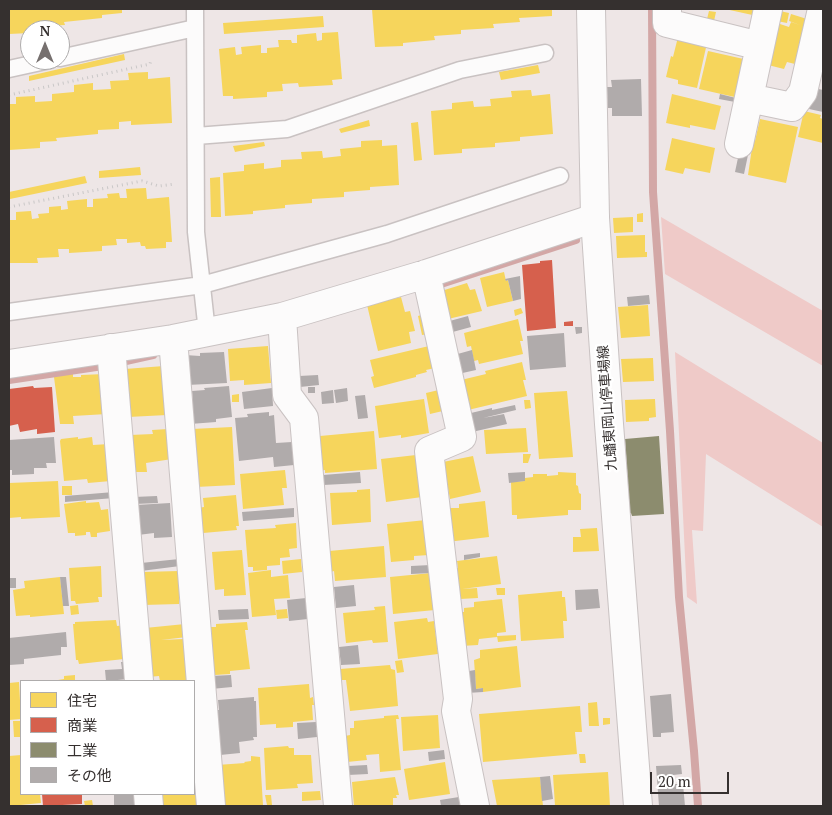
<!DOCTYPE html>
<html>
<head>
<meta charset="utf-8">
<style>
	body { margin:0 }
	#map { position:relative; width:832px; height:815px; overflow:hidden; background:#eee6e6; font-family:"PT Serif","Noto Sans JP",serif }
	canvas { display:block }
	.frame { position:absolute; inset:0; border:10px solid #35302f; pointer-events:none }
	.legend { position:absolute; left:20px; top:680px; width:175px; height:115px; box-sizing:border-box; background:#fff; border:1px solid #aeacac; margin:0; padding:6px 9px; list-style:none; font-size:15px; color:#35302f }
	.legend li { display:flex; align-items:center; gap:10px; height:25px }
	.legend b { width:25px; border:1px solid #aeacac }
	.north { position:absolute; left:20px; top:20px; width:50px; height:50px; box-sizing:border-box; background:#fff; border:1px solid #aeacac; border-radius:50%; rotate:0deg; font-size:14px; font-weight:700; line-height:20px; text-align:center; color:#35302f }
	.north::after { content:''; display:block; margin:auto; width:18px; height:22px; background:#76706f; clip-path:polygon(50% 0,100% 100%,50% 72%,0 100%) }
	.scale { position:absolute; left:650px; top:772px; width:79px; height:22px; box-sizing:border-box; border:2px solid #35302f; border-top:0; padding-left:6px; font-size:15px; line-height:18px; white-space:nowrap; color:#35302f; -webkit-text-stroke:4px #fff; paint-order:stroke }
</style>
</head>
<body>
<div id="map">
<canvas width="832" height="815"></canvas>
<div class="frame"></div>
<ul class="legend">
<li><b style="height:14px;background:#f6d55c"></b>住宅</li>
<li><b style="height:14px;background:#d6604d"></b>商業</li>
<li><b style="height:14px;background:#8c8c6e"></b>工業</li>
<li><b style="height:14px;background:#b0abab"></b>その他</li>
</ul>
<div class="north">N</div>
<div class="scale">20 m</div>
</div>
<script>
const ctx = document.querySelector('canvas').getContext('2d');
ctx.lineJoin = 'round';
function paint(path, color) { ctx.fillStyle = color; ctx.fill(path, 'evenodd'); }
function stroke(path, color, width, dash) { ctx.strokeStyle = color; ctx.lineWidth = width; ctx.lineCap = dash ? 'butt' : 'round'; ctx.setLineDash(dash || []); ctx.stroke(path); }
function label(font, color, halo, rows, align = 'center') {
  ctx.font = font + ' "PT Serif","Noto Sans JP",serif'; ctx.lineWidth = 5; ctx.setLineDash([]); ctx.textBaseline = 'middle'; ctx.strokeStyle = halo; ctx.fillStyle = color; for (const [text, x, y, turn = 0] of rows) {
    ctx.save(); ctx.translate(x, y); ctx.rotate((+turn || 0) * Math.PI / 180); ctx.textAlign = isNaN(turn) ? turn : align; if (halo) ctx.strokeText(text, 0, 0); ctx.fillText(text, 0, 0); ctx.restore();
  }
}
paint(new Path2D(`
	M661 217 823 311V366L665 274Z
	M675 352 823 443V527L706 454 703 531 692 530 697 604 687 597Z`), '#efcac8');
paint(new Path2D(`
	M9 9H122V13L102 15V18L64 22 65 25 44 26V30H30V33L9 34Z
	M372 9H552V16L519 18 520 22 493 24 494 28 461 30V34L434 36 435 40 403 43V46L375 47Z
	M725 9H759L757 16Z
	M709 11 716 12 714 21 707 19Z
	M780 11 789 13 787 23 777 21Z
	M791 14 807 19 799 65 787 62 784 69 768 65 777 23 789 27 791 22 800 25 789 21Z
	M323 16 324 27 224 34 223 23Z
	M338 32 342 79 332 80 333 85 299 87 298 83 282 84 283 91 267 92V97L233 99V96H223L219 49 235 47 236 55 242 54 241 47 261 45V53H267V48L279 47 278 40H291L292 43H297V35L316 33 317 41 322 40V33Z
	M678 37 707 43 697 88 678 84V80L666 77 671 56 673 57Z
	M708 51 748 60 739 98 699 89Z
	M124 54 125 60 29 81V76Z
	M538 65 540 73 501 80 499 72Z
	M148 72V79L170 77 172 123 131 125V121L119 122V129L98 130V134L56 138 57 141 40 142V148L9 150V104H16V97L35 96V102L52 101V94L74 92V85L93 83V90L111 89 110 81 129 80 128 73Z
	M531 90 532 96 550 94 553 134 520 137V141L495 143V147L462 149V153L434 155 431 111 452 109V103L473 101 474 107 491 106 490 99 512 97 511 91Z
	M672 94 721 106 715 130 690 125V128L666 123Z
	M804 111 821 115 820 118 823 119V143L798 137Z
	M760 119 798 127 786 183 748 175 753 141H755Z
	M369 120 370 126 341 133 339 129Z
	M418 122 422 160 414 161 411 123Z
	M672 138 715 148 710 173 685 168 683 174 665 170Z
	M382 140V146L397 145 399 185 370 187V190L344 192V197L312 199V203L285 205V208L253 211V214L225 216 223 173 244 171V165L264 163V169L281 167V160L302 159 301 152 322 151 323 158 341 156 340 149 361 147V141Z
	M264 142 265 146 235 152 233 146Z
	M140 167 141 175 99 178V171Z
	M85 176 87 183 10 199 9 192Z
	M220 177 221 217H211L210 178Z
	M146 188 147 199 169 197 172 242H166V248L146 249 145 246H141L140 242 127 243V239H116L117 245 102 246V251L69 253V249H58L59 257 37 258 38 263H9V220H16V212L31 211 32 219 39 218 38 214 49 213V207L61 206V210L68 209 67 201 87 199V207H93V199L108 198 107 194 119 193 120 198H127L126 189Z
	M643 213V222H637V214Z
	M633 217V232L614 233 613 218Z
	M645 235V252H647V257L617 258 616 236Z
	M504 272 506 281 508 280 513 301 487 307 480 278Z
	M467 283 470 290 475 289 482 311 448 319 438 292Z
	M401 297 405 312 410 311 415 331 409 332 411 343 378 351 367 305Z
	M648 305 650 336 621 338 618 307Z
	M521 308 523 313 515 316 514 310Z
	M424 314 428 334 422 335 418 316Z
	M518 319 523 341H520L523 354 479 364 478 360 474 361 471 346 467 347 464 333Z
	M268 346 271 383 244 385V380L230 381 228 349Z
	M429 346 435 368 426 370 427 372 416 375V377L374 388 371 377 374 376 370 360Z
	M653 358 654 381 623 382 621 359Z
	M522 362 526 380H523L527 396 468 410 461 380 486 374 485 371Z
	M164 366 167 415 128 417 125 369Z
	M73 373V377H81V375L105 374 107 414 73 416 74 424H60L54 377Z
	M443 389 447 410 430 414 426 393Z
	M567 391 573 457 539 459 534 393Z
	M239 394V402H232V395Z
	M424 399 429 433 401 438V435L379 438 375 406Z
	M655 399 656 417 649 418V421L626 422 625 400Z
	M524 400H530L531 408 525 409Z
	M232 427 235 485 196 487 192 429Z
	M526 428 528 452 486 454 484 430Z
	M168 429 172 459 146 463 147 472H133L130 435 153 434 152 430Z
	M374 431 377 469 325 473V470L320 471 319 453H321L320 436Z
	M78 437V439L92 437 93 445 109 444 111 481 88 483 87 479 64 481 60 441 61 439Z
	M523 454H531L528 463H523Z
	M416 455 422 497 386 502 381 459Z
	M473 456 481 492 450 499 443 462Z
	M285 470 287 488H282L284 505 243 509 240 474Z
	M558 472 576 473V485L578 486 579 493 581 494V510H568V515L517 519V515H512L511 482 525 481V478L533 477V474H547V476L558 475Z
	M58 481 60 517 21 519V517L9 518V483Z
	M62 486H72V495H62Z
	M370 489 371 522 332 525 330 493 357 492V490Z
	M236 495 239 526H236L237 530 203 533V529H199L198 508 204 507 203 498Z
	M86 501V503L99 502 101 510 108 509 110 531 97 533V537H91L90 532H86V535L75 536V533H68L64 504Z
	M485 501 489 537 447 542 444 508H459V504Z
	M426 520 429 555 414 556V560L391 562 387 524Z
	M296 523 297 548 289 549 290 557 280 558V565L267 566V570L253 571V567H248L245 530 276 528 275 525Z
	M597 528 599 551 573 552V537H581L580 529Z
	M384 546 386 577 335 581 334 571 331 572 329 551Z
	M242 550 246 595 224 596V589L215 590 212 552Z
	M497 556 501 584 462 589 477 588 478 598 460 599 459 590H455L453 568H458L457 561Z
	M301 559 302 572 283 574 282 561Z
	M101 566 102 597H98L99 602 76 604 75 601H71L69 568Z
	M271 570V577L288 575 290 598 274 599 276 615 252 617 248 573Z
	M179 571V604L143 605 142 572Z
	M431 573 435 610 393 614 390 577Z
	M60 577 64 614 30 617V615L16 616 13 590 25 588 24 581Z
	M496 588H505V595H497Z
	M562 591V597H565L567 621H563L564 638 521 641 518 595Z
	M502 599 506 632 497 633V637L479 639 478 645 461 646 457 612H464V608L474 607V602Z
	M78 605 79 614 71 615 70 606Z
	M385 606 388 642 373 643 372 640 346 643 343 613 375 610 374 607Z
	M287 609 288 618 277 619 276 610Z
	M427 618 428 622 434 621 438 654 398 659 394 622Z
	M116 620 117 626 125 625 124 659 79 664 78 660H76L73 624H75V622Z
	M247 622 248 630H245L250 669 230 671V674L215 675 214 672 210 671 208 642 212 643 211 627H216V624Z
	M185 624 187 637 161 640 183 639 184 651 187 650 190 681H160L159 676 148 677 145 628Z
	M516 635V640L498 642 497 636Z
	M517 646 521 687 483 692V688L476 689 474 660 480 658V650Z
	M402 660 404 672 397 673 395 661Z
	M390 665 391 669 395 670 398 706 350 711 346 680H340V669Z
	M75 675V681H58V680L64 679V676Z
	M19 682 21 719 9 720V683Z
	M309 684 310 698 313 697 314 705H312L313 720 293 722V727L276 728V724L260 725 258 688Z
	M597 702 599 726H589L588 703Z
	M580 706 582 732H575L577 754 483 762 479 714Z
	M398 715 399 719H396L401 770 380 772 379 754 366 755 367 760 347 762 345 736 350 735V728H354V721L384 718V716Z
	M438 715 440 748 403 751 401 717Z
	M603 718H610V724L603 725Z
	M13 721H21V737H14Z
	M288 746 289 748H294V755H311L313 783 297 784 298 788 266 790 264 748Z
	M579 754H585L586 763H580Z
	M21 755V794H40L41 803 10 806 9 804V756Z
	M251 756 260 757 263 805 220 806 217 765 245 763 244 762 251 761Z
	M445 762 450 794 409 800 404 769Z
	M608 772 610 806H555L553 775Z
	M194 774H198L199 806H161L160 794H194Z
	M395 777 399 795H396L397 798H393V806H354L352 782Z
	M540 777 543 806H497L492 780Z
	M320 791 321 800 302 801V792Z
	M265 795H271L272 805H267Z
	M92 800 93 806H85L84 801Z`), '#f6d55c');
paint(new Path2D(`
	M552 260 556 328 527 331 522 265 540 263V261Z
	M573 321V326H564V322Z
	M33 386 34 388 52 387 55 432 37 434V429L20 432 18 424 9 426V389Z
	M42 794H82V804L43 806Z`), '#d6604d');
paint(new Path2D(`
	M659 436 664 514 632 516 631 513H630L625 439Z`), '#8c8c6e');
stroke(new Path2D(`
	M652 9 653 192 670 431 679 597 694 751 698 806
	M438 285 576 240
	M126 361 153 355
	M9 380 103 366`), '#d3a7a6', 8);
paint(new Path2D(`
	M641 79 642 116H612V108H608L607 87H612L611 80Z
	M814 88 823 90V112L809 109Z
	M720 94 736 98 735 102 719 99Z
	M739 153 748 155 744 174 735 172Z
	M520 276 521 299 513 301 508 280 506 281 505 279Z
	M649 295 650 304 628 306 627 297Z
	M468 316 471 327 449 333 446 322Z
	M575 327H582V333L576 334Z
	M564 333 566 367 530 370 527 336Z
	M472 350 476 370 458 374 454 355Z
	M224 352 227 383 187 385 185 355 200 356V353Z
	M318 375 319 385 300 387 299 376Z
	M229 386 232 417 216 419V422L190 424 188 403 193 402 192 391 205 390 204 388Z
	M308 387H315V393H308Z
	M272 388 273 406 244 409 242 392Z
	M347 388 348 401 336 403 334 390Z
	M333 390 334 403 322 404 321 392Z
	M365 395 368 418 358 419 355 396Z
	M515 405 516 410 483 418 504 414 507 424 472 432 470 422H473L471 413 492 408V410Z
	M269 412V416L274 415 276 443 292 442 294 465 274 467 273 457 239 461 235 418 248 417 247 414Z
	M54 437 56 463H46L47 468H34V474L12 475V470H9V440Z
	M360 472 361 483 323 485V475Z
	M525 472V481L509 483 508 473Z
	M114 492V498L65 502V496Z
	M157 496 158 503 135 504 134 497Z
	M170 503 172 537 154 538V533L138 535 136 505Z
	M294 508V517L243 521 242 512Z
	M480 553V557L464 560V555Z
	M179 559 180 566 141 571V563Z
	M431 565 432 573 411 574V566Z
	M60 577H66L69 606H63Z
	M9 578H16V588H9Z
	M354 585 356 606 336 608 334 587Z
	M598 589 600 608 576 610 575 590Z
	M306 598 308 619 289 621 287 600Z
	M248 609 249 619 219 620 218 610Z
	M66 632 67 647H61V655L24 659V664L9 665V638Z
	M358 645 360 664 341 665 339 647Z
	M121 662H128L129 679 106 681 105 670 122 669Z
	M475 670 476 689 483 688V692L467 693 470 682 469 671Z
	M231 675 232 687 211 689V676Z
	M671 694 674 732 661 733V737H653L650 696Z
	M254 697V701H256L257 737H253L254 740 239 742 240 753 220 755 216 710H219L218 700Z
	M316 722 317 737 298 739 297 723Z
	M444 750 445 759 429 761 428 752Z
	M367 765 368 774 348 775V766Z
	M681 765 682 774 673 775 674 784H683L685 806H659L656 766Z
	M550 776 553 799 542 801 540 777Z
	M114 794H140L141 806H114Z
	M459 797 460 806H441L440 800Z`), '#b0abab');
const lane = new Path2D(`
	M195 9 196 232 207 332
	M60 58 195 28
	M9 69 50 60
	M196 136 287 129 460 70 545 53
	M9 312 202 285 387 234 560 176`);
const street = new Path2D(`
	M667 9V23L760 46
	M749 98 792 107 803 92 822 9
	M739 144 768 9
	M426 274 462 437 429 451 458 699 456 711 475 806
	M282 317 287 395 304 418 338 806
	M173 339 211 806
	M111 348 139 681
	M9 364 173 339 282 317 426 274 595 218
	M148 794 149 806`);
const secondary = new Path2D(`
	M591 9 595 218 609 424 638 806`);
stroke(lane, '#c9c2c2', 19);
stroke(street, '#c9c2c2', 30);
stroke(secondary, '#c9c2c2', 30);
stroke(new Path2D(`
	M9 95 150 64 151 60
	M9 207 142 181 159 186 175 184`), '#c9c7c7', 3, [1, 4]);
stroke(lane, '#fcfbfb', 16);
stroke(street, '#fcfbfb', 28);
stroke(secondary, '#fcfbfb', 28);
label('14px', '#35302f', '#fff', [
	["九蟠東岡山停車場線",608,408,-94]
]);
</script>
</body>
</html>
